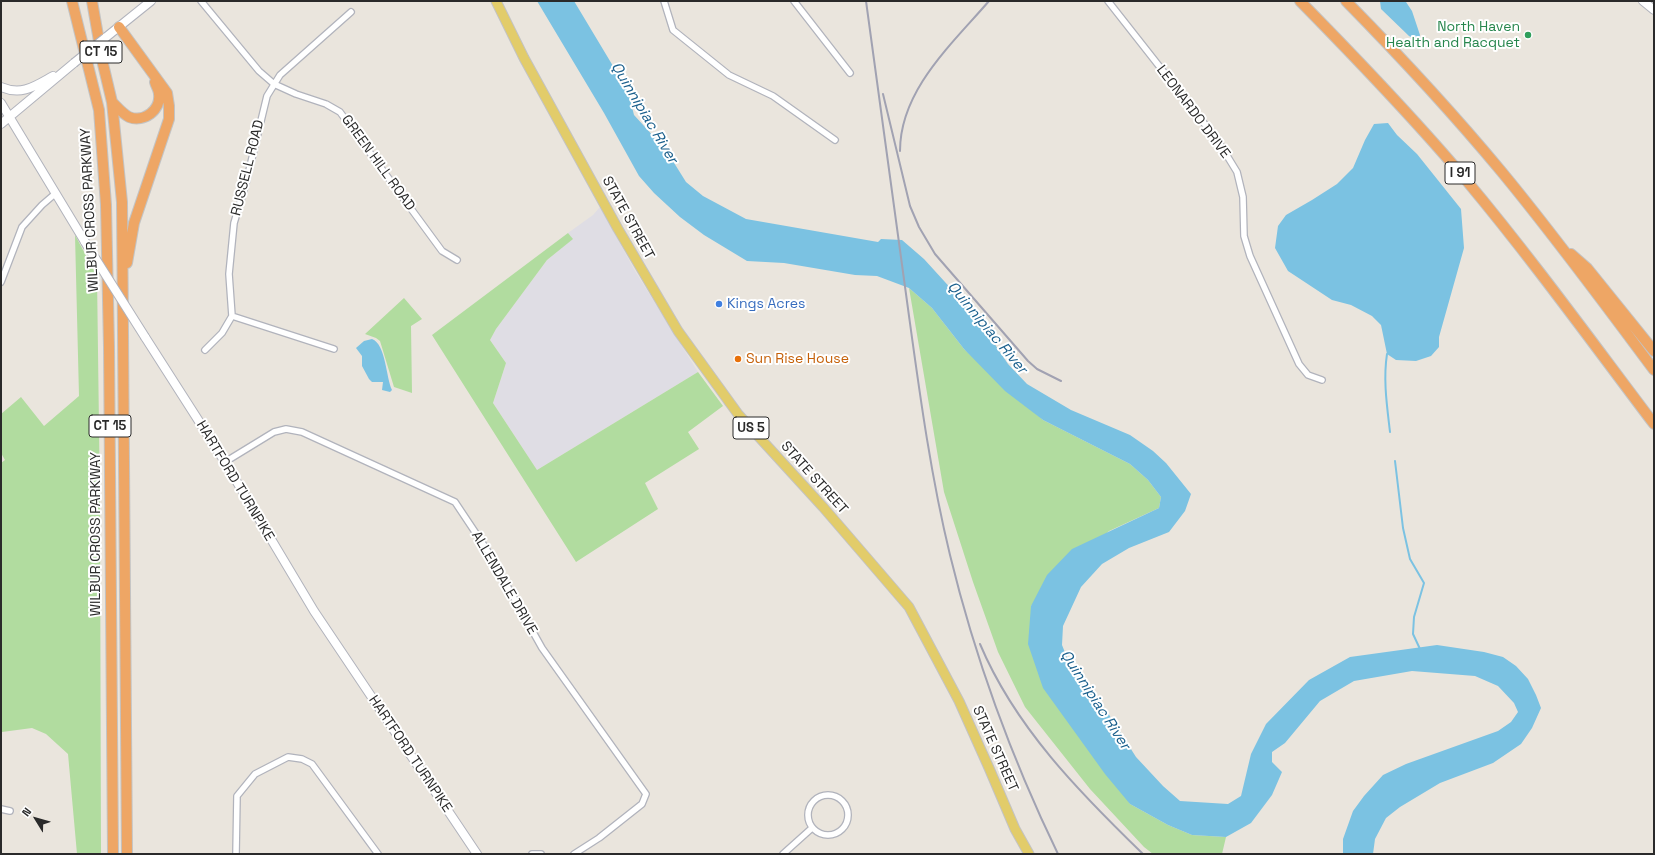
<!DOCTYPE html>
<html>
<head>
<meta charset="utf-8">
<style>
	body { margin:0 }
	#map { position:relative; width:1655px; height:855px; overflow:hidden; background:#eae5dd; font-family:"Space Grotesk",sans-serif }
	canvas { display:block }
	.frame { position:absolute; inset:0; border:2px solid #2a2a2a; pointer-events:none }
	.north { position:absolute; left:16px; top:799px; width:40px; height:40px; -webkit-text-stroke:3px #fff; paint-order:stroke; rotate:307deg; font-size:11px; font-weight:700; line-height:16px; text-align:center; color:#2a2a2a }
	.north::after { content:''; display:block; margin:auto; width:14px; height:18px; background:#2a2a2a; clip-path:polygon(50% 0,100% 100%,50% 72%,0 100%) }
</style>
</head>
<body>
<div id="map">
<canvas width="1655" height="855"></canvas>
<div class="frame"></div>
<div class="north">N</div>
</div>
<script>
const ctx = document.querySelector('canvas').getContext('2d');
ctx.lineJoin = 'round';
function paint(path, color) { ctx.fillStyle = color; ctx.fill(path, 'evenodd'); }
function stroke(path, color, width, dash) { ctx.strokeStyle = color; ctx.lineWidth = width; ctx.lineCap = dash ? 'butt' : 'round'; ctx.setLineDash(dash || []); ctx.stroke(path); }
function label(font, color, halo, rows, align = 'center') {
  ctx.font = font + ' "Space Grotesk",sans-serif'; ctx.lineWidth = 4; ctx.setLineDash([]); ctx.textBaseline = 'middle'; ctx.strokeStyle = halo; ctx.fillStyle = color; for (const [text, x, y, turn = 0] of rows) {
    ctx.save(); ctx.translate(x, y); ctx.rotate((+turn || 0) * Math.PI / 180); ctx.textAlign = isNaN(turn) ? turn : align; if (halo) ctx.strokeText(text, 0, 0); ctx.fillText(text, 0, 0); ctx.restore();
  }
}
paint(new Path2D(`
	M600 207 635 271 698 372 537 470 493 403 506 363 490 340 496 329 547 260 572 239 568 233 593 215Z`), '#dfdde4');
paint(new Path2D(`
	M568 233 573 239 547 260 496 329 490 340 506 363 493 403 537 470 698 372 723 406 688 432 699 449 645 483 658 509 576 562 432 335Z
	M75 235 97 276 100 503 101 854H77L68 754 46 734 32 728 2 732 1 730V463L5 460 1 453V414L21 397 44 426 79 396Z
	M909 288 932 308 964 349 1043 420 1130 464 1148 480 1161 497 1159 508 1109 531 1031 606 1130 804 1168 825 1192 835 1226 837 1222 854H1153L1144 847 1090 789 1025 707 998 652 973 582 944 492Z
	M404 298 422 319 411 326 412 393 394 387 380 341 376 338 365 334Z`), '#b1dc9f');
paint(new Path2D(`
	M537 1H574L628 91 634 115 666 150 686 182 703 196 746 219 878 242 881 239 902 240 924 259 976 316 1008 364 1027 384 1071 410 1130 435 1153 451 1166 463 1191 494 1185 511 1169 532 1129 548 1102 564 1081 587 1063 626 1062 645 1068 660 1106 710 1136 757 1163 786 1180 801 1228 804 1241 796 1251 754 1266 724 1309 680 1350 657 1437 645 1484 652 1503 657 1516 666 1528 679 1536 695 1541 708 1532 728 1521 744 1493 763 1440 783 1400 807 1386 818 1375 839 1373 854H1343V839L1353 811 1364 796 1383 775 1406 764 1498 731 1511 722 1518 712 1514 703 1498 686 1475 676 1412 671 1354 681 1320 701 1285 743 1272 752V762L1282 772 1272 795 1251 823 1226 837 1192 835 1168 825 1130 804 1105 774 1043 688 1028 644 1031 606 1047 575 1072 549 1159 508 1161 497 1148 480 1130 464 1043 420 1005 391 964 349 932 308 909 288 877 276 855 275 784 263 747 261 704 235 680 217 654 193 639 176 604 113Z
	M1380 1 1406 2 1412 11 1420 35 1419 39H1414L1409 36 1381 9Z
	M1388 123 1397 135 1417 154 1461 209 1464 248 1439 337V347L1431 356 1416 361 1396 360 1387 354 1381 325 1372 316 1351 305 1332 300 1288 271 1275 248 1278 226 1286 215 1312 200 1337 184 1353 168 1365 140 1374 124Z
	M372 339C386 344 386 378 392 390L390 392 382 390 383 382H372L369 379 362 366V356L356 348 364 341Z`), '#7bc2e2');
stroke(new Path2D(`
	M1387 354C1383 380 1387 406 1390 432
	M1395 461 1403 528 1410 559 1424 583 1414 617 1413 634 1420 649`), '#7bc2e2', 2);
const street = new Path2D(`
	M201 1 259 71 274 84 296 94 326 104 340 112 442 251 457 260
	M664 1 673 30 729 75 773 96 835 140
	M794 1 850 73
	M1108 1 1218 141 1237 172 1243 197 1244 236 1250 256 1299 364 1308 375 1322 380
	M1 282 22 227 42 205 56 193
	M232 316 334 349
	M205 350 222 333 232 316 229 274 234 223 246 183 267 96 280 75 351 12
	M225 462 274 432 286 429 302 432 455 502 487 550 542 648 646 794 642 804 599 838 574 854
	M808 815a20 20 0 1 1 40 0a20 20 0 1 1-40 0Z
	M1 809 10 811
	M236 854 237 796 255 774 288 757 302 759 312 764 378 854
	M532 854H541
	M783 854 812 828`);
const secondary = new Path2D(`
	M1643 1 1654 10
	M105 38 151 1
	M1 87C22 96 35 86 53 76
	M1 103 85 242
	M1 124 74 63
	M145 337 225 462 314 611 477 854`);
const primary = new Path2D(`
	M496 1 524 58 618 229 678 331 738 414 823 507 909 607 959 701 989 768 1015 829 1029 854`);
const highway = new Path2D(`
	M72 1 99 110 106 205 109 347 113 854
	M92 1 103 64 112 102 122 202 127 854
	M1300 1C1357 59 1414 118 1466 180 1532 259 1592 342 1654 424
	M1346 1C1400 56 1452 112 1501 171 1554 235 1604 303 1654 370
	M119 27 167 93 169 106V119L134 223 127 263
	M112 102C117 107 123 114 129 117 144 123 161 110 159 94 159 90 156 86 155 82
	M1571 254 1587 268 1654 351`);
stroke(street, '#b1b3bc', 8);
stroke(secondary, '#b1b3bc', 10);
stroke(primary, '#c3c3c3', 11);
stroke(highway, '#c3c3c3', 12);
stroke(street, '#fff', 5.5);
stroke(secondary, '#fff', 8);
stroke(primary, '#e2cc6a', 9);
stroke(highway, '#eea665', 10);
stroke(new Path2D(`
	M866 1C880 106 894 211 909 316 920 396 931 477 950 555 975 658 1012 759 1058 854
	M883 94 910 206 919 227 935 254 1028 361 1037 369 1061 381
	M900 151C900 90 952 44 989 1
	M980 644C1015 727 1079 792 1143 854`), '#a1a2b2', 2);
const secondaryBridge = new Path2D(`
	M74 63 105 38
	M85 242 145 337`);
stroke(secondaryBridge, '#b1b3bc', 10, []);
stroke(secondaryBridge, '#fff', 8);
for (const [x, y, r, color] of [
	[1528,35,4,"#2e9e5b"],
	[719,304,4,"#3f7fe0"],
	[738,359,4,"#e8710a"]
]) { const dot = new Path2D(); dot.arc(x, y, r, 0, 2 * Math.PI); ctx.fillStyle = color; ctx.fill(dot); stroke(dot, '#fff', 1.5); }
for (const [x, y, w] of [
	[101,52,42],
	[1460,173,30],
	[110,426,42],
	[751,428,36]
]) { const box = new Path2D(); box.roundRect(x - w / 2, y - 11, w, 22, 3); ctx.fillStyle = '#fff'; ctx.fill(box); stroke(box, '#2a2a2a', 1); }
label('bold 13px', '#2a2a2a', null, [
	["CT 15",101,52],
	["I 91",1460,173],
	["CT 15",110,426],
	["US 5",751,428]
]);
label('14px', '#27864d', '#fff', [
	["North Haven",1520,27],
	["Health and Racquet",1520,43]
], 'right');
label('14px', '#2a2a2a', '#fff', [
	["LEONARDO DRIVE",1193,112,53],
	["GREEN HILL ROAD",378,163,54],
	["RUSSELL ROAD",248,168,-76],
	["WILBUR CROSS PARKWAY",90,210,-93],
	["STATE STREET",628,218,61],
	["STATE STREET",814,478,48],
	["HARTFORD TURNPIKE",235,481,59],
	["WILBUR CROSS PARKWAY",96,534,-90],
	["ALLENDALE DRIVE",504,583,60],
	["STATE STREET",995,749,66],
	["HARTFORD TURNPIKE",410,754,56]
]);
label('14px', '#366cbe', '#fff', [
	["Kings Acres",727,304]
], 'left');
label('14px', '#c56008', '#fff', [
	["Sun Rise House",746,359]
], 'left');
label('italic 15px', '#1b608d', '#fff', [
	["Quinnipiac River",644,113,59],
	["Quinnipiac River",987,328,50],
	["Quinnipiac River",1095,700,57]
]);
</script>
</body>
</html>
